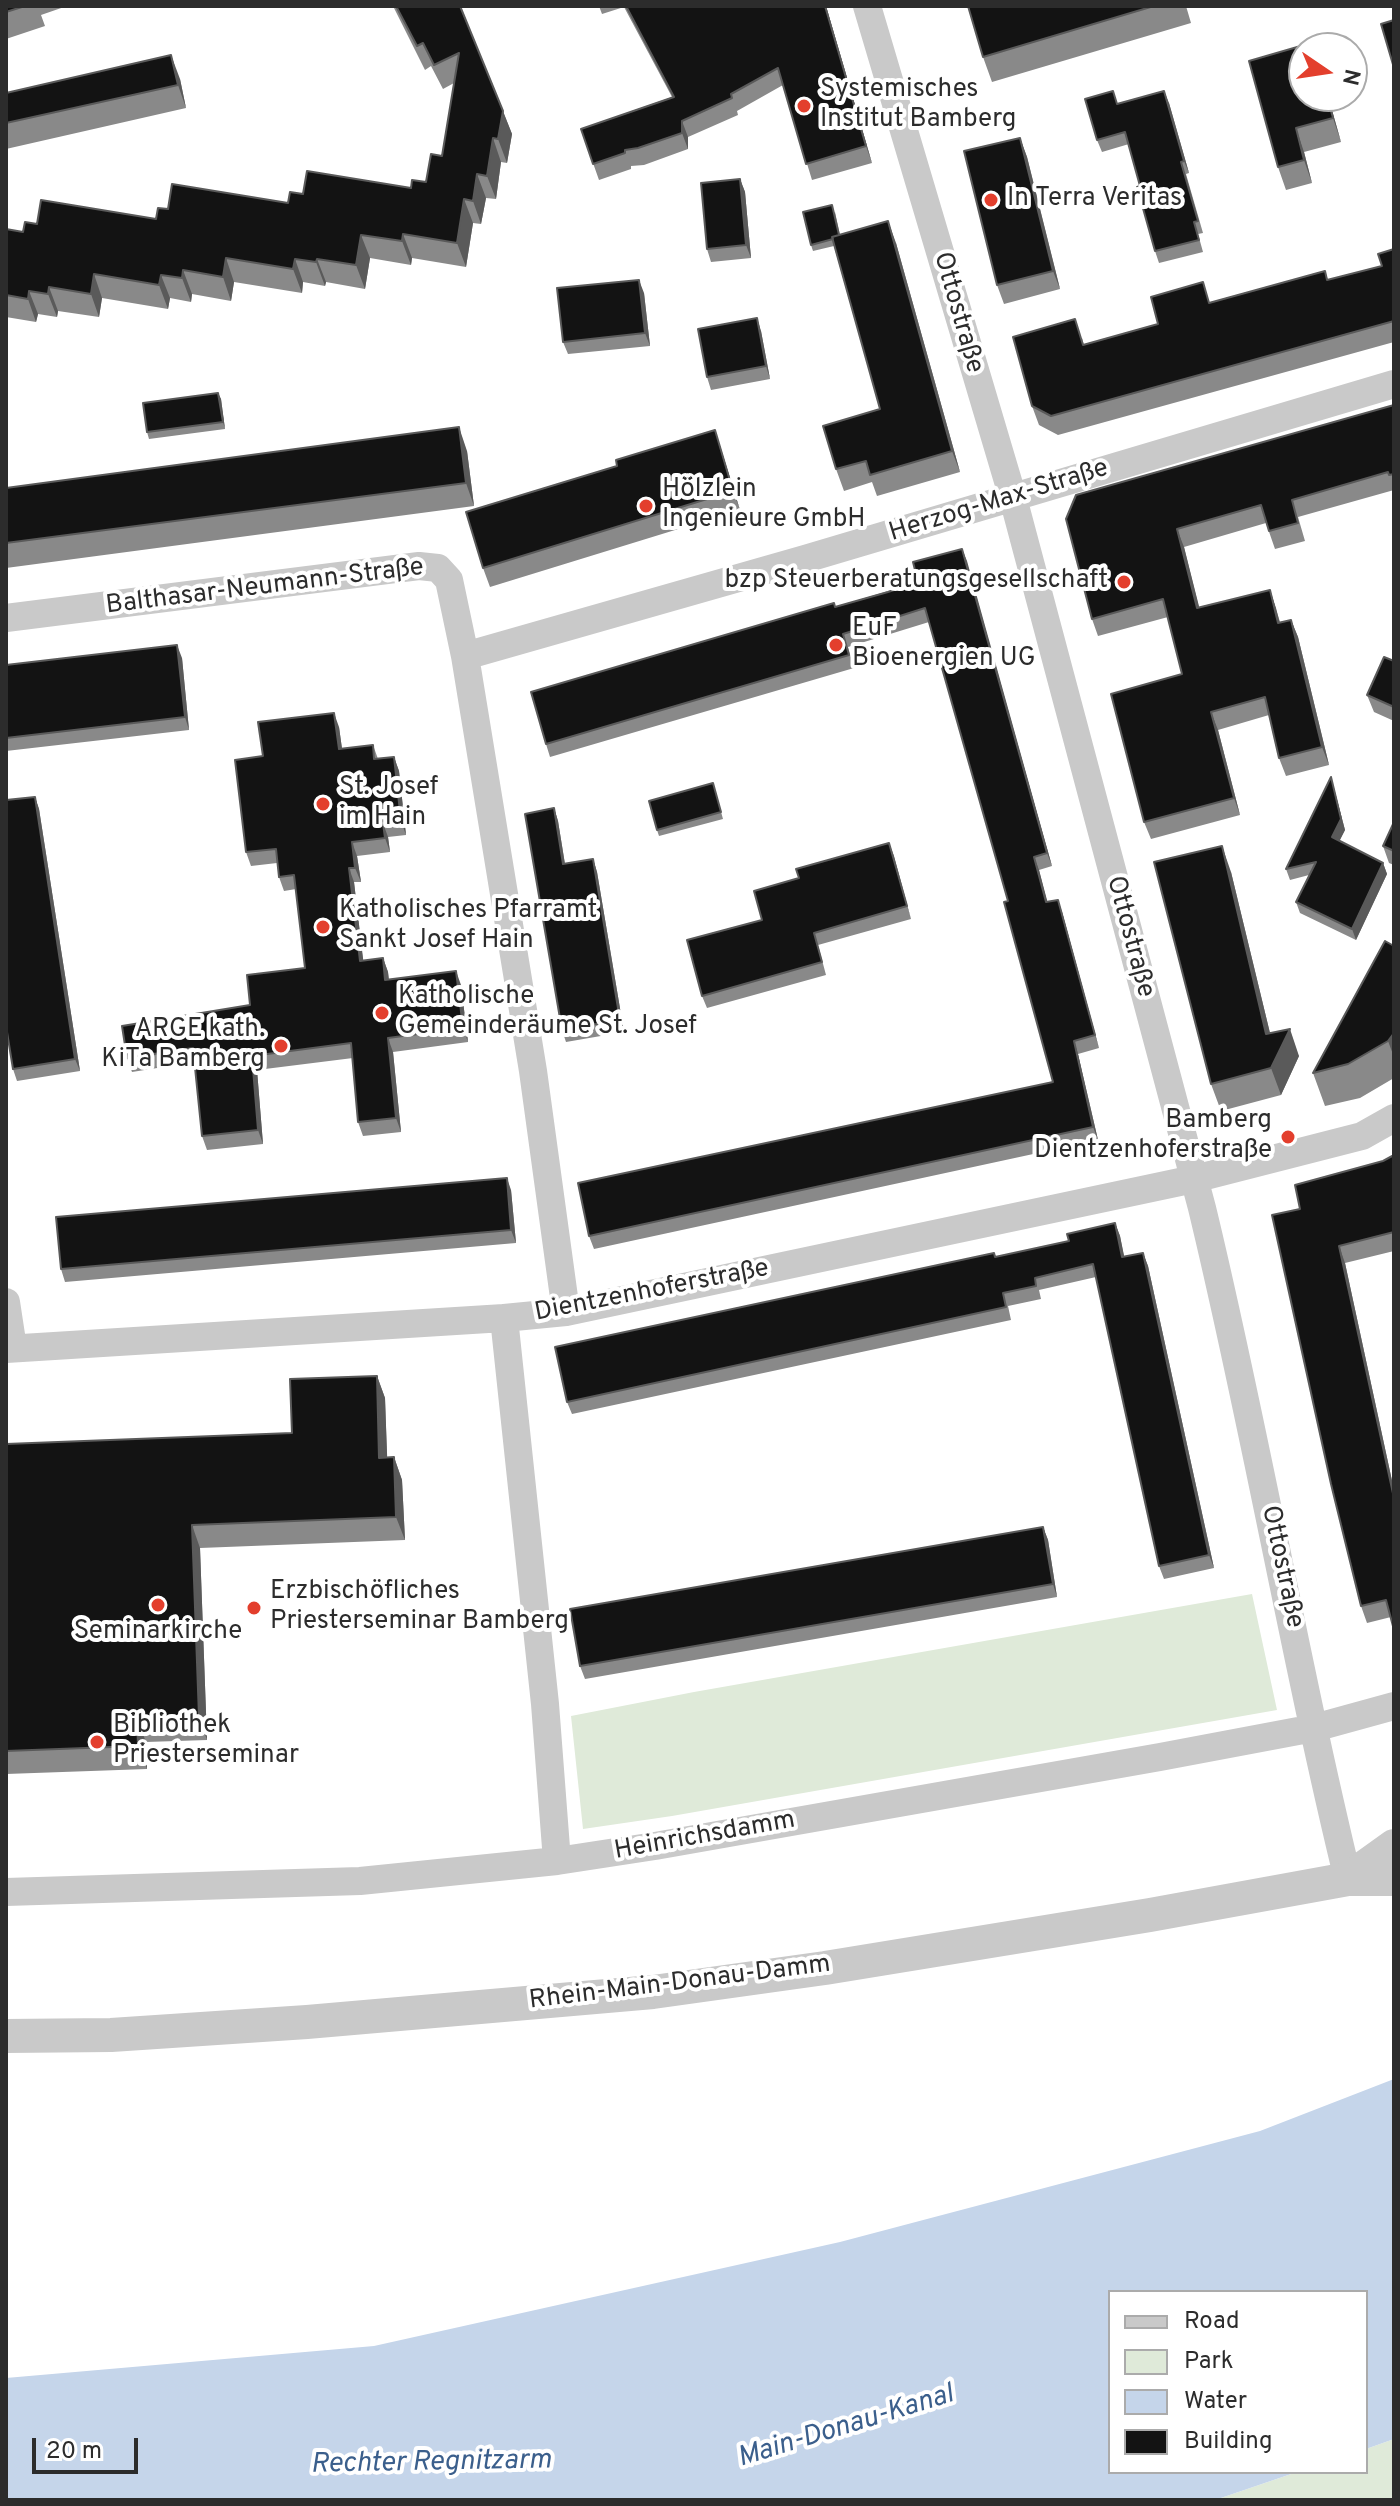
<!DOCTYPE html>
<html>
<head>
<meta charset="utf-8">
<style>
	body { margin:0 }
	#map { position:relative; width:1400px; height:2506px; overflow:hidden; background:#fff; font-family:Overpass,sans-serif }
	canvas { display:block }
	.frame { position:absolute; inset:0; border:8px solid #2c2c2c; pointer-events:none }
	.legend { position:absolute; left:1108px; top:2290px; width:260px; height:184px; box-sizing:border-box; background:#fff; border:2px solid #ababab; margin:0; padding:10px 14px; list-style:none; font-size:24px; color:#2c2c2c }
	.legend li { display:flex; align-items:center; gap:16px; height:40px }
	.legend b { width:40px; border:2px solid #ababab }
	.north { position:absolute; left:1288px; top:32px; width:80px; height:80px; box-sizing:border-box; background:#fff; border:2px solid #ababab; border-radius:50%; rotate:103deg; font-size:22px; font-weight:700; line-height:32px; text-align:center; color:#2c2c2c }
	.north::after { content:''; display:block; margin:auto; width:28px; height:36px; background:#e33f2d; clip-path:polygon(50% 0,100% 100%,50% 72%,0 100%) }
	.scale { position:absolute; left:32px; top:2438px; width:106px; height:36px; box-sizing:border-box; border:4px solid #2c2c2c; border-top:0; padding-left:10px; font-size:24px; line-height:28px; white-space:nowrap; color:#2c2c2c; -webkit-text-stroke:6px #fff; paint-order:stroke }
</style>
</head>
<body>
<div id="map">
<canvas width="1400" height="2506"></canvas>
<div class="frame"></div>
<ul class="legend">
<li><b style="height:10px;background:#c9c9c9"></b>Road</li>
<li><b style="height:22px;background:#dfead9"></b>Park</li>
<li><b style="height:22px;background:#c5d5ea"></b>Water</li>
<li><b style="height:22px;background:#131313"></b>Building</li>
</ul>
<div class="north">N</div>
<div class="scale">20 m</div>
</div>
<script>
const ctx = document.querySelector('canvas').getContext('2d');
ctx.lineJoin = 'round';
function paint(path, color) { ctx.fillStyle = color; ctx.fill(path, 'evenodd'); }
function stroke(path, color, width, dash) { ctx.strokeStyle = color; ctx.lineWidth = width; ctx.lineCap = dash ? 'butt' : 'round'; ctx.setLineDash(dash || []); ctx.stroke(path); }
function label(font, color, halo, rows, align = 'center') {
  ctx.font = font + ' Overpass,sans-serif'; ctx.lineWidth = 8; ctx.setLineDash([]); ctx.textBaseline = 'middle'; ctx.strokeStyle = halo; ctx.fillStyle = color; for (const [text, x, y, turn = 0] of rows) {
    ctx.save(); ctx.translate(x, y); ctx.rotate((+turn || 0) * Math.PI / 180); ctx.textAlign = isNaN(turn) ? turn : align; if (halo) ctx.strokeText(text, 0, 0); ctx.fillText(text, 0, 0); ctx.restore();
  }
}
paint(new Path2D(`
	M1252 1594 1277 1710 672 1816 583 1829 571 1716 694 1692Z
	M1394 2439V2500H1215L1297 2472H1366V2449Z`), '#dfead9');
paint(new Path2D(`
	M1394 2079V2439L1366 2449V2292H1110V2472H1297L1215 2500H6V2378L374 2346 840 2242 1260 2131Z`), '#c5d5ea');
stroke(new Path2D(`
	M867 6 1013 498 1202 1208C1256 1431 1294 1657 1348 1879
	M6 618 419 566 438 568 449 580 465 656 533 1071 566 1312
	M465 656 805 559 1394 384
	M6 1302 13 1348
	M504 1318 545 1704 557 1861
	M6 1349 504 1318 566 1312 1194 1179 1362 1136 1394 1118
	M6 1892 360 1881 557 1861 655 1846 1160 1757 1314 1728 1394 1706`), '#c9c9c9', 28);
stroke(new Path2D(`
	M1348 1879 1394 1846
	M6 2036 111 2035 307 2022 653 1992 825 1968 1150 1915 1348 1879H1394`), '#c9c9c9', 34);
paint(new Path2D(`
	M6 6H67L41 15 45 26 6 39Z
	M393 6H460L512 134 507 163 501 162 496 199 486 198 481 224 473 223 466 267 412 258 411 265 370 258 365 289 326 282 325 286 303 282 302 293 234 282 231 301 192 294 191 302 170 298 168 309 102 298 99 317 58 311 57 317 38 314 36 322 6 317V229L23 232 37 224 156 219 168 209 288 203 303 194 411 188 426 182 442 156 454 83 443 89 431 66 425 70Z
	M599 6H826L872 163 812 180 783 85 737 111 738 115 688 137V149L644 165 631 166V169L599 180 581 129 672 97 624 7 602 14Z
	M968 6H1186L1191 23 992 82 983 57Z
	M180 79 186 108 6 149V93Z
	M1304 96H1328L1341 142 1304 152 1312 183 1286 190 1278 167Z
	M1169 103 1189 173 1186 174 1203 233 1198 234 1203 252 1159 263 1155 251 1140 186 1129 144 1102 152 1097 140 1118 104Z
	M1020 138 1027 157 1060 289 1004 304 997 285Z
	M740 179 745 192 751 258 711 262 707 249Z
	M835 212 840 235 896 243 960 472 877 496 872 482 844 491 836 469 880 409 834 246 813 251 811 245Z
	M1394 249V342L1058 435 1039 425 1032 406 1082 338 1084 345 1158 324 1211 302 1325 271 1328 280 1382 266Z
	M644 293 650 346 568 354 563 342Z
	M761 331 770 379 711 390 707 377Z
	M218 393 221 399 225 429 149 439 147 432Z
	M1394 405V490L1298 517 1305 541 1275 549 1266 523 1184 547 1199 608 1270 590 1280 622 1291 620 1298 637 1329 765 1286 776 1279 758 1269 715 1218 730 1240 815 1151 839 1144 822 1182 674 1168 617 1098 636 1092 619 1066 519Z
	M721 449 740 510 490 587 483 568Z
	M467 451 474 506 6 568V488Z
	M962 549 1052 866 1039 870 1047 902 1062 912 1099 1048 1078 1054 1098 1140 594 1249 589 1236 1053 1082 1008 901 929 622 848 647 854 668 550 757 546 744 835 607 918 582Z
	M182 658 189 730 6 751V665Z
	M1394 661V721L1374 712 1367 695Z
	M339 727 342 749 373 745 378 759 394 757 399 771 406 835 388 837 390 852 357 856 361 882H354L363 961 383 958 388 972 389 979 461 985 468 1042 393 1052 401 1132 363 1136 358 1122 353 1058 257 1070 263 1144 207 1150 202 1136 195 1062 132 1072 127 1058 250 1005 305 968 296 889 284 891 279 877 277 863 251 866 246 852 263 756Z
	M1334 788 1345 830 1339 841 1383 863 1387 874 1356 940 1300 913 1296 902 1309 875 1290 880 1286 869Z
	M715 790 723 819 659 836 657 830Z
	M35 797 39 809 80 1071 17 1081 13 1069 8 800Z
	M554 808 558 821 565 864 593 859 597 872 624 1032 566 1042 562 1030Z
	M1394 822V865L1389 863 1383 846Z
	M889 843 911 919 818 945 826 975 707 1008 702 996 799 878Z
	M1231 872 1270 1033 1299 1056 1281 1095 1221 1111 1211 1084Z
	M1394 946V1078L1360 1098 1325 1106 1313 1073Z
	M1394 1155V1251L1345 1263 1394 1490 1391 1617 1367 1623 1361 1606 1300 1209Z
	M511 1190 516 1243 65 1282 61 1269Z
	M1115 1223 1120 1236 1124 1257 1143 1253 1148 1266 1214 1568 1164 1579 1159 1566 1096 1277 1039 1290 1041 1299 1008 1306 1011 1320 572 1414 567 1402 996 1257 1069 1241Z
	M377 1376 385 1398 387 1457H394L402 1480 405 1540 200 1548 207 1740 146 1742 147 1769 6 1774V1444L292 1433Z
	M1043 1527 1048 1540 1057 1597 585 1679 580 1666Z`), '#898989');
paint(new Path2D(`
	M825 6H826L872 163 866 146Z
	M171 55 180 79 186 108 178 85Z
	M1164 91 1169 103 1189 173 1184 161Z
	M1327 96H1328L1341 142 1333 118Z
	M503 111 512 134 507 163 498 139Z
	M682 121 688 137V149L682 133Z
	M1296 128 1304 152 1312 183 1304 160Z
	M493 138 501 162 496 199 487 176Z
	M1020 138 1027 157 1060 289 1053 271Z
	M477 174 486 198 481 224 473 201Z
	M740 179 745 192 751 258 746 245Z
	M464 199 473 223 466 267 457 243Z
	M888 221 896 243 960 472 952 451Z
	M403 234 412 258 411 265 402 241Z
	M361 235 370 258 365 289 356 265Z
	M226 258 234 282 231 301 223 277Z
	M295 259 303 282 302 293 293 269Z
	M317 259 326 282 325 286 316 262Z
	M183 270 192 294 191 302 182 278Z
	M94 274 102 298 99 317 91 294Z
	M161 275 170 298 168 309 159 285Z
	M639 280 644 293 650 346 645 333Z
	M49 287 58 311 57 317 48 294Z
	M29 291 38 314 36 322 28 299Z
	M757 318 761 331 770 379 766 366Z
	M218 393 221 399 225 429 223 422Z
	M459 427 467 451 474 506 466 483Z
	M715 430 721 449 740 510 733 491Z
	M1177 529 1184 547 1204 626 1197 608Z
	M962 549 967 561 1052 866 1047 853Z
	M1270 590 1276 608 1284 640 1278 623Z
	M1291 620 1298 637 1329 765 1322 747Z
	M177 645 182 658 189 730 185 717Z
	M1211 712 1218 730 1240 815 1234 798Z
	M334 713 339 727 344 763 339 749Z
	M394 757 399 771 406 835 401 821Z
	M1331 777 1345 830 1336 848 1332 837Z
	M35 797 39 809 80 1071 75 1059Z
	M554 808 558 821 567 877 563 864Z
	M383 823 388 837 390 852 385 838Z
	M352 842 357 856 361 882 355 868Z
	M889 843 894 856 911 919 907 906Z
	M1222 846 1231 872 1276 1058 1290 1029 1299 1056 1281 1095 1271 1068 1266 1034Z
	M1034 857 1039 870 1051 915 1046 902Z
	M593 859 597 872 624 1032 620 1020Z
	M1383 863 1387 874 1356 940 1352 929Z
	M349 868 354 882 365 975 360 961Z
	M1058 900 1062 912 1099 1048 1095 1035Z
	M383 958 388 972 390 994 385 980Z
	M456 971 461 985 468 1042 463 1028Z
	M1394 1033V1057L1388 1041Z
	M388 1038 393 1052 401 1132 396 1118Z
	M1074 1041 1078 1054 1098 1140 1093 1127Z
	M252 1056 257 1070 263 1144 258 1130Z
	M507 1178 511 1190 516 1243 511 1230Z
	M1115 1223 1120 1236 1127 1270 1122 1257Z
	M1339 1246 1345 1263 1394 1490V1498Z
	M1143 1253 1148 1266 1214 1568 1209 1555Z
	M377 1376 385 1398 388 1480 379 1458Z
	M394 1457 402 1480 405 1540 396 1517Z
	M192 1525 200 1548 207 1740 199 1717Z
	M1043 1527 1048 1540 1057 1597 1053 1584Z
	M137 1719 146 1742 147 1769 138 1746Z`), '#5a5a5a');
const building = new Path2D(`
	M6 6H25L6 12Z
	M396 6H460L503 111 498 139 493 138 487 176 477 174 473 201 464 199 457 243 403 234 402 241 361 235 356 265 317 259 316 262 295 259 293 269 226 258 223 277 183 270 182 278 161 275 159 285 94 274 91 294 49 287 48 294 29 291 28 299 6 295V229L23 232 25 222 37 224 41 200 156 219 158 208 168 209 172 184 288 203 290 192 303 194 307 171 411 188 412 180 426 182 431 154 442 156 459 53 434 65 423 43 417 46Z
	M626 6H825L866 146 806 164 778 68 731 94 732 98 682 121V133L638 148 625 150V153L593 164 581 129 674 97Z
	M968 6H1154L983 57Z
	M1394 20V68L1381 24Z
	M1311 43 1313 48H1304V96H1327L1333 118 1296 128 1304 160 1278 167 1249 61Z
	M171 55 178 85 6 123V93Z
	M1113 91 1117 104 1164 91 1184 161 1181 162 1198 221 1194 222 1199 240 1155 251 1137 187 1140 186 1125 132 1097 140 1085 99Z
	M1020 138 1053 271 997 285 964 151Z
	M740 179 746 245 707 249 701 183Z
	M832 205 839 235 832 237 833 239 811 245 803 212Z
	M888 221 952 451 870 475 866 461 836 469 823 426 880 409 832 237Z
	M1394 249V321L1051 416 1032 406 1013 337 1075 319 1083 345 1158 324 1151 297 1203 282 1209 303 1325 271 1327 280 1382 266 1378 254Z
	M639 280 645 333 563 342 557 288Z
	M757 318 766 366 707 377 698 329Z
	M218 393 223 422 147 432 143 403Z
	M1394 405V474L1389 475 1388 472 1292 500 1298 523 1269 531 1261 505 1177 529 1197 608 1270 590 1278 623 1291 620 1322 747 1279 758 1265 697 1211 712 1234 798 1144 822 1111 694 1182 674 1163 599 1092 619 1066 519 1076 495Z
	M459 427 466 483 6 543V488Z
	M715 430 733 491 483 568 466 512 617 466 616 460Z
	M962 549 1047 853 1034 857 1046 902 1058 900 1095 1035 1074 1041 1093 1127 589 1236 578 1183 1053 1082 1004 902 1008 901 925 608 843 634 849 655 546 744 531 692 834 603 835 607 888 592 918 582 913 562Z
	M177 645 185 717 6 738V665Z
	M1384 657 1394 661V707L1367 695Z
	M334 713 339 749 373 745 374 759 394 757 401 821 383 823 385 838 352 842 355 868H349L360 961 383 958 385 980 456 971 463 1028 388 1038 396 1118 358 1122 351 1043 252 1056 258 1130 202 1136 193 1048 127 1058 122 1026 250 1005 247 975 305 968 294 875 279 877 276 849 246 852 235 760 263 756 258 722Z
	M1331 777 1341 819 1332 837 1383 863 1352 929 1296 902 1316 862 1286 869Z
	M713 783 721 812 657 830 649 801Z
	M35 797 75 1059 13 1069 6 1026V800Z
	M554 808 563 864 593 859 620 1020 562 1030 525 814Z
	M1394 822V851L1383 846Z
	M889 843 907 906 814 933 822 962 702 996 687 940 762 920 754 891 799 878 796 869Z
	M1222 846 1266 1034 1290 1029 1271 1068 1211 1084 1154 862Z
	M1385 941 1394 946V1033L1388 1041 1348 1064 1313 1073Z
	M1394 1155V1232L1339 1246 1394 1498V1630L1386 1600 1361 1606 1331 1484 1272 1215 1300 1209 1295 1185 1383 1161Z
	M507 1178 511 1230 61 1269 56 1217Z
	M1115 1223 1122 1257 1143 1253 1209 1555 1159 1566 1093 1264 1035 1278 1036 1286 1003 1293 1006 1307 567 1402 555 1347 994 1253 995 1257 1069 1241 1067 1234Z
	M377 1376 379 1458 394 1457 396 1517 192 1525 199 1717 137 1719 138 1746 6 1751V1444L292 1433 290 1379Z
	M1043 1527 1053 1584 580 1666 570 1609Z`);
paint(building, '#131313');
stroke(building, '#5a5a5a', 2);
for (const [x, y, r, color] of [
	[804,106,8,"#e33f2d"],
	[991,200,8,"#e33f2d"],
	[646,506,8,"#e33f2d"],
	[1124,582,8,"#e33f2d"],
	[836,645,8,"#e33f2d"],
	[323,804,8,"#e33f2d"],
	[323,927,8,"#e33f2d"],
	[382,1013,8,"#e33f2d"],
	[281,1046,8,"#e33f2d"],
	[1288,1137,8,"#e33f2d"],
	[158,1605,8,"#e33f2d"],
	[254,1608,8,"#e33f2d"],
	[97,1742,8,"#e33f2d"]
]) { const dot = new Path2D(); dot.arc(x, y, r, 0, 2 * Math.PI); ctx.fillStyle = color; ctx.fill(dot); stroke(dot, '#fff', 3); }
label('26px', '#2c2c2c', '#fff', [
	["Systemisches",820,91],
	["Institut Bamberg",820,121],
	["In Terra Veritas",1007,200],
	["Hölzlein",662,491],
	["Ingenieure GmbH",662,521],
	["bzp Steuerberatungsgesellschaft",1108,582,"right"],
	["EuF",852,630],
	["Bioenergien UG",852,660],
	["St. Josef",339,789],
	["im Hain",339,819],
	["Katholisches Pfarramt",339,912],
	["Sankt Josef Hain",339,942],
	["Katholische",398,998],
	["Gemeinderäume St. Josef",398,1028],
	["ARGE kath.",265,1031,"right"],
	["KiTa Bamberg",265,1061,"right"],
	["Bamberg",1272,1122,"right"],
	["Dientzenhoferstraße",1272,1152,"right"],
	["Erzbischöfliches",270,1593],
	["Priesterseminar Bamberg",270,1623],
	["Seminarkirche",158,1633,"center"],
	["Bibliothek",113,1727],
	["Priesterseminar",113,1757]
], 'left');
label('26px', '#2c2c2c', '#fff', [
	["Ottostraße",957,313,74],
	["Herzog-Max-Straße",999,502,-17],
	["Balthasar-Neumann-Straße",265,588,-7],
	["Ottostraße",1129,937,75],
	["Dientzenhoferstraße",652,1292,-11],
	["Ottostraße",1281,1567,78],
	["Heinrichsdamm",705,1837,-10],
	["Rhein-Main-Donau-Damm",680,1984,-7]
]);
label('italic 28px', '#3b5f8c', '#fff', [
	["Main-Donau-Kanal",846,2428,-17],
	["Rechter Regnitzarm",431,2464,-1]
]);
</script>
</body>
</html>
